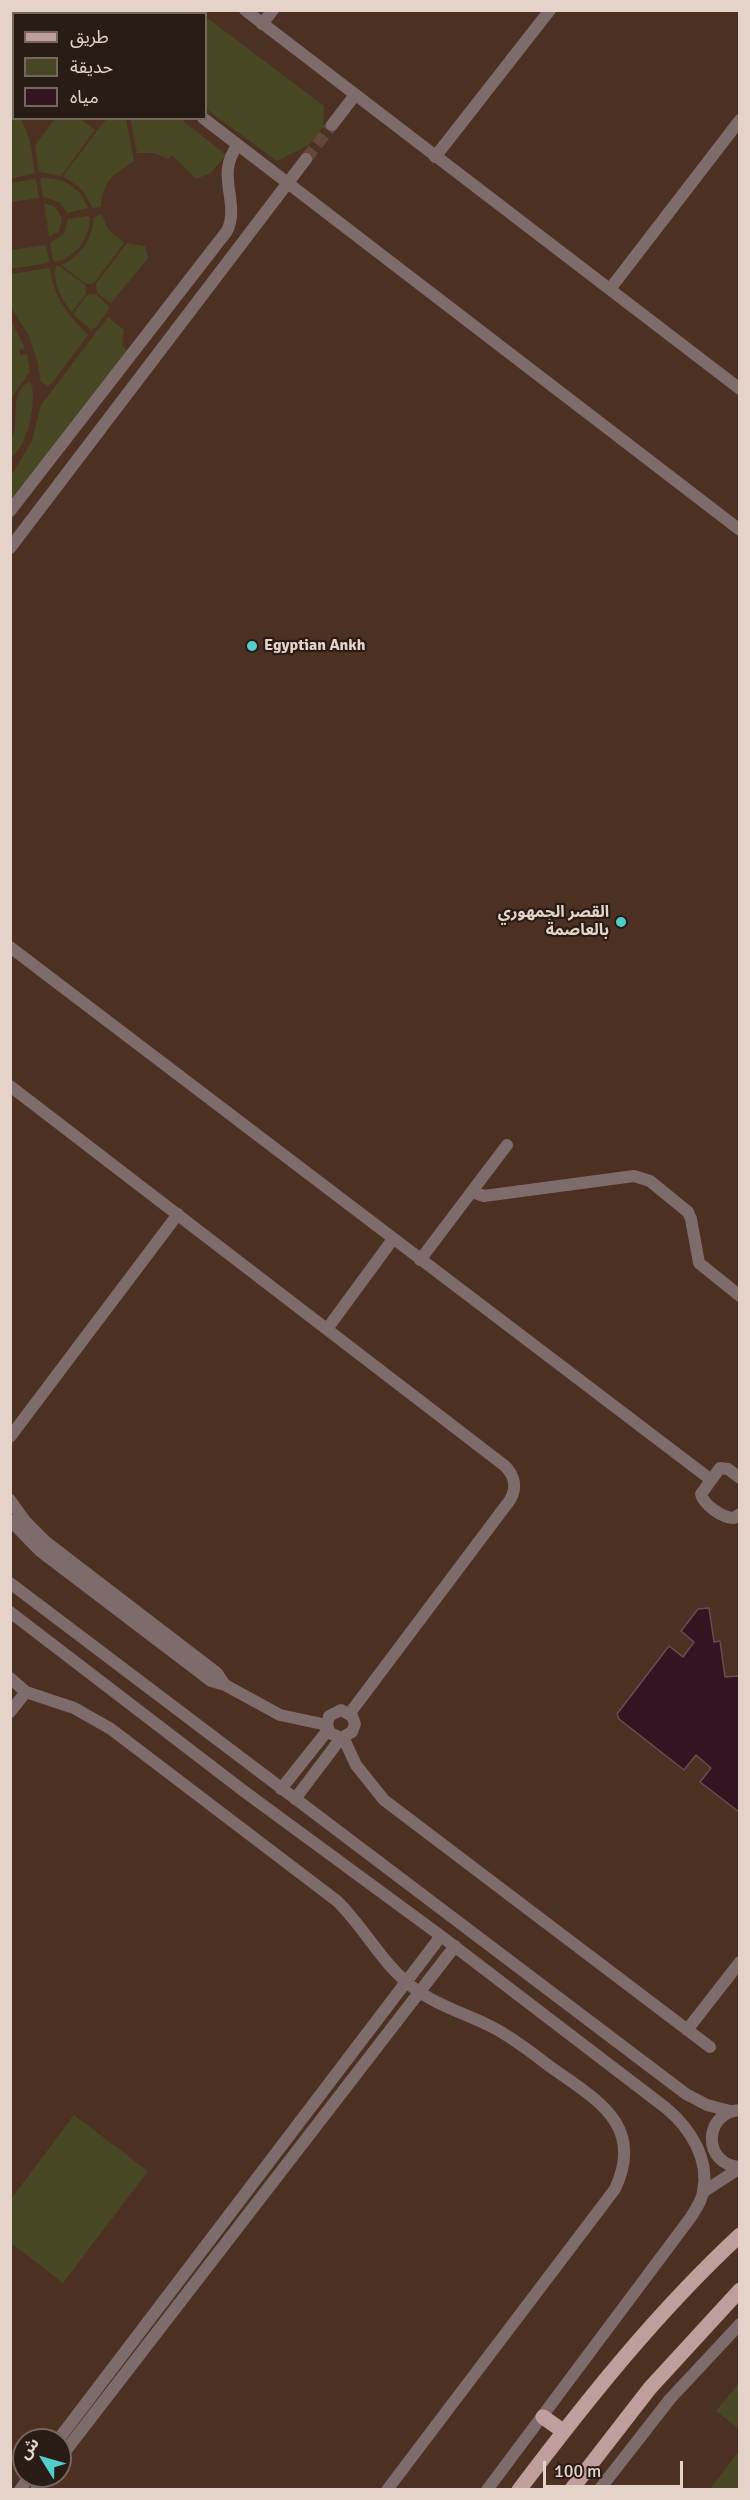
<!DOCTYPE html>
<meta charset="utf-8">
<style>
body{margin:0}
#map{position:relative;width:750px;height:2500px;overflow:hidden;background:#4c3021;font-family:Signika,"Noto Sans Arabic",sans-serif}
canvas{display:block}
.frame{position:absolute;inset:0;border:12px solid #e5d3ca;pointer-events:none}
.legend{position:absolute;left:12px;top:12px;width:195px;height:108px;box-sizing:border-box;background:#291c15;border:2px solid #74655d;margin:0;padding:8px 10px;list-style:none;font-size:18px;color:#e5d3ca}
.legend li{display:flex;align-items:center;gap:12px;height:30px}
.legend b{width:30px;border:2px solid #74655d}
.north{position:absolute;left:12px;top:2428px;width:60px;height:60px;box-sizing:border-box;background:#291c15;border:2px solid #74655d;border-radius:50%;rotate:307deg;font-size:16px;font-weight:700;line-height:24px;text-align:center;color:#e5d3ca}
.north::after{content:'';display:block;margin:auto;width:21px;height:27px;background:#53cdc9;clip-path:polygon(50% 0,100% 100%,50% 72%,0 100%)}
.scale{position:absolute;left:543px;top:2461px;width:140px;height:27px;box-sizing:border-box;border:3px solid #e5d3ca;border-top:0;padding-left:8px;font-size:18px;line-height:21px;white-space:nowrap;color:#e5d3ca;-webkit-text-stroke:4px #291c15;paint-order:stroke}
</style>
<div id="map">
<canvas width="750" height="2500"></canvas>
<div class="frame"></div>
<ul class="legend">
<li><b style="height:8px;background:#c09e9c"></b>طريق</li>
<li><b style="height:16px;background:#484724"></b>حديقة</li>
<li><b style="height:16px;background:#331421"></b>مياه</li>
</ul>
<div class="north">ش</div>
<div class="scale">100 m</div>
</div>
<script>
const ctx = document.querySelector('canvas').getContext('2d');
ctx.lineJoin = 'round';
function fill(path, color) {
  ctx.fillStyle = color;
  ctx.fill(path, 'evenodd');
}
function strokePath(path, color, width, dash) {
  ctx.strokeStyle = color;
  ctx.lineWidth = width;
  ctx.lineCap = dash ? 'butt' : 'round';
  ctx.setLineDash(dash || []);
  ctx.stroke(path);
}
function drawText(font, color, halo, rows, align = 'center') {
  ctx.font = font + ' Signika,"Noto Sans Arabic",sans-serif';
  ctx.lineWidth = 4.5;
  ctx.setLineDash([]);
  ctx.textBaseline = 'middle';
  ctx.strokeStyle = halo;
  ctx.fillStyle = color;
  for (const [text, x, y, turn = 0] of rows) {
    ctx.save();
    ctx.translate(x, y);
    ctx.rotate((+turn || 0) * Math.PI / 180);
    ctx.textAlign = isNaN(turn) ? turn : align;
    if (halo) ctx.strokeText(text, 0, 0);
    ctx.fillText(text, 0, 0);
    ctx.restore();
  }
}
const green = new Path2D(`
 M 196,10 L 200,13 L 79,14 L 75,11 Z
 M 206,17 L 324,106 L 323,127 L 309,145 L 277,161 L 206,109 Z
 M 11,102 L 13,106 L 14,118 L 21,119 L 29,138 L 35,173 L 11,179 Z
 M 107,118 L 126,119 L 134,161 C 113,176 103,179 101,207 L 92,208 L 83,190 L 63,176 Z
 M 55,119 L 80,119 L 95,130 L 61,176 L 39,172 L 35,145 Z
 M 130,119 L 181,119 L 226,155 L 211,173 L 196,179 L 172,155 L 169,159 L 154,153 L 137,153 Z
 M 42,178 C 64,177 81,188 88,208 L 67,213 L 59,202 L 43,197 L 40,181 Z
 M 34,179 L 36,181 L 39,198 L 11,202 L 11,183 Z
 M 44,203 L 55,207 L 62,218 L 59,231 L 49,237 Z
 M 102,214 L 108,229 L 124,243 L 94,283 L 86,284 L 61,265 C 82,255 92,239 94,217 Z
 M 87,216 L 90,217 C 89,239 77,257 55,262 L 53,260 L 50,243 L 64,234 L 68,219 Z
 M 127,243 L 145,246 L 148,258 L 111,303 L 97,293 L 96,284 Z
 M 46,245 L 49,261 L 47,263 L 11,269 L 11,250 Z
 M 56,266 L 59,266 L 85,285 L 86,294 L 72,312 C 62,302 51,278 56,266 Z
 M 48,268 L 50,269 C 54,298 68,315 88,335 L 53,382 L 48,386 L 41,382 L 37,360 L 29,336 L 11,307 L 11,274 Z
 M 96,294 L 110,308 L 96,327 L 91,330 L 73,314 L 87,295 Z
 M 108,317 L 124,330 L 122,345 L 127,351 L 11,503 L 11,476 L 32,441 L 41,405 Z
 M 11,321 L 25,348 L 19,350 L 21,356 L 27,354 L 30,371 L 12,397 L 11,428 Z
 M 29,382 L 32,385 C 35,405 29,443 13,456 L 11,454 C 10,444 14,436 15,426 C 17,410 12,391 29,382 Z
 M 74,2115 L 148,2171 L 63,2283 L 11,2243 L 11,2199 Z
 M 739,2383 L 739,2429 L 716,2411 Z
 M 739,2451 L 739,2489 L 710,2489 Z`);
const water = new Path2D(`
 M 709,1608 L 714,1642 L 720,1641 L 725,1677 L 739,1676 L 739,1812 L 700,1782 L 711,1768 L 696,1755 L 684,1770 L 619,1719 L 617,1714 L 669,1646 L 683,1657 L 694,1642 L 681,1631 L 698,1609 Z`);
const minorTunnel = new Path2D(`
 M 306,159 L 332,125`);
const minor = new Path2D(`
 M 61,10 L 65,14
 M 245,10 L 740,389
 M 262,24 L 273,10
 M 203,118 L 740,530
 M 332,125 L 355,95
 M 435,157 L 550,10
 M 610,289 L 740,120
 M 10,511 L 227,231 C 241,202 214,175 238,145
 M 10,548 L 306,159
 M 10,947 L 710,1479
 M 10,1086 L 505,1466 C 515,1476 517,1488 510,1500 L 350,1713
 M 472,1192 L 484,1196 L 634,1176 L 650,1181 L 688,1212 L 691,1219 L 699,1263 L 740,1296
 M 420,1260 L 507,1145
 M 327,1329 L 393,1239
 M 10,1437 L 178,1214
 M 740,1478 L 728,1469 L 720,1468 L 701,1494 C 704,1505 722,1518 734,1518 L 740,1514
 M 10,1500 L 25,1521 L 46,1542 L 217,1673 L 225,1685
 M 10,1520 L 40,1551 L 211,1681 L 225,1685 L 280,1715 L 327,1725
 M 10,1583 L 686,2094 L 707,2105 L 730,2111
 M 10,1612 L 245,1792 L 441,1936 L 666,2108 C 690,2128 710,2159 703,2192 C 702,2201 695,2210 691,2217 L 487,2490
 M 10,1678 L 26,1692 L 74,1708 L 111,1729 L 337,1901 C 365,1928 383,1966 415,1989 C 438,2006 467,2014 492,2027 C 514,2038 533,2054 552,2068 C 597,2100 645,2125 615,2189 L 387,2490
 M 10,1712 L 26,1692
 M 343,1737 L 356,1765 L 384,1800 L 710,2047
 M 281,1789 L 328,1730
 M 295,1799 L 341,1738 L 352,1732 L 355,1724 L 352,1716 L 341,1710 L 329,1716 L 327,1725 L 330,1733 L 341,1738
 M 687,2030 L 740,1962
 M 740,2110 C 703,2112 702,2165 740,2167
 M 703,2192 L 740,2168
 M 58,2440 L 441,1936
 M 60,2458 L 455,1946
 M 20,2490 L 30,2476
 M 36,2490 L 46,2476
 M 599,2490 L 670,2399 L 740,2324`);
const major = new Path2D(`
 M 543,2417 L 563,2431
 M 519,2490 C 587,2400 657,2312 740,2235
 M 571,2490 L 650,2388 L 740,2290`);
const markers = [
 [252,646,6,"#53cdc9"],
 [621,922,6,"#53cdc9"]
];
const poiNames = [
 ["Egyptian Ankh",264,646],
 ["القصر الجمهوري",609,913,"right"],
 ["بالعاصمة",609,931,"right"]
];
fill(green, '#484724');
fill(water, '#331421');
strokePath(water, '#684d54', 1.5);
strokePath(minorTunnel, '#63483a', 12, [12, 6]);
strokePath(minor, '#7d6c6b', 12);
strokePath(major, '#c09e9c', 15);
for (const [x, y, r, color] of markers) {
  const dot = new Path2D();
  dot.arc(x, y, r, 0, 2 * Math.PI);
  ctx.fillStyle = color;
  ctx.fill(dot);
  strokePath(dot, '#291c15', 2);
}
drawText('bold 16px', '#e5d3ca', '#291c15', poiNames, 'left');
</script>
